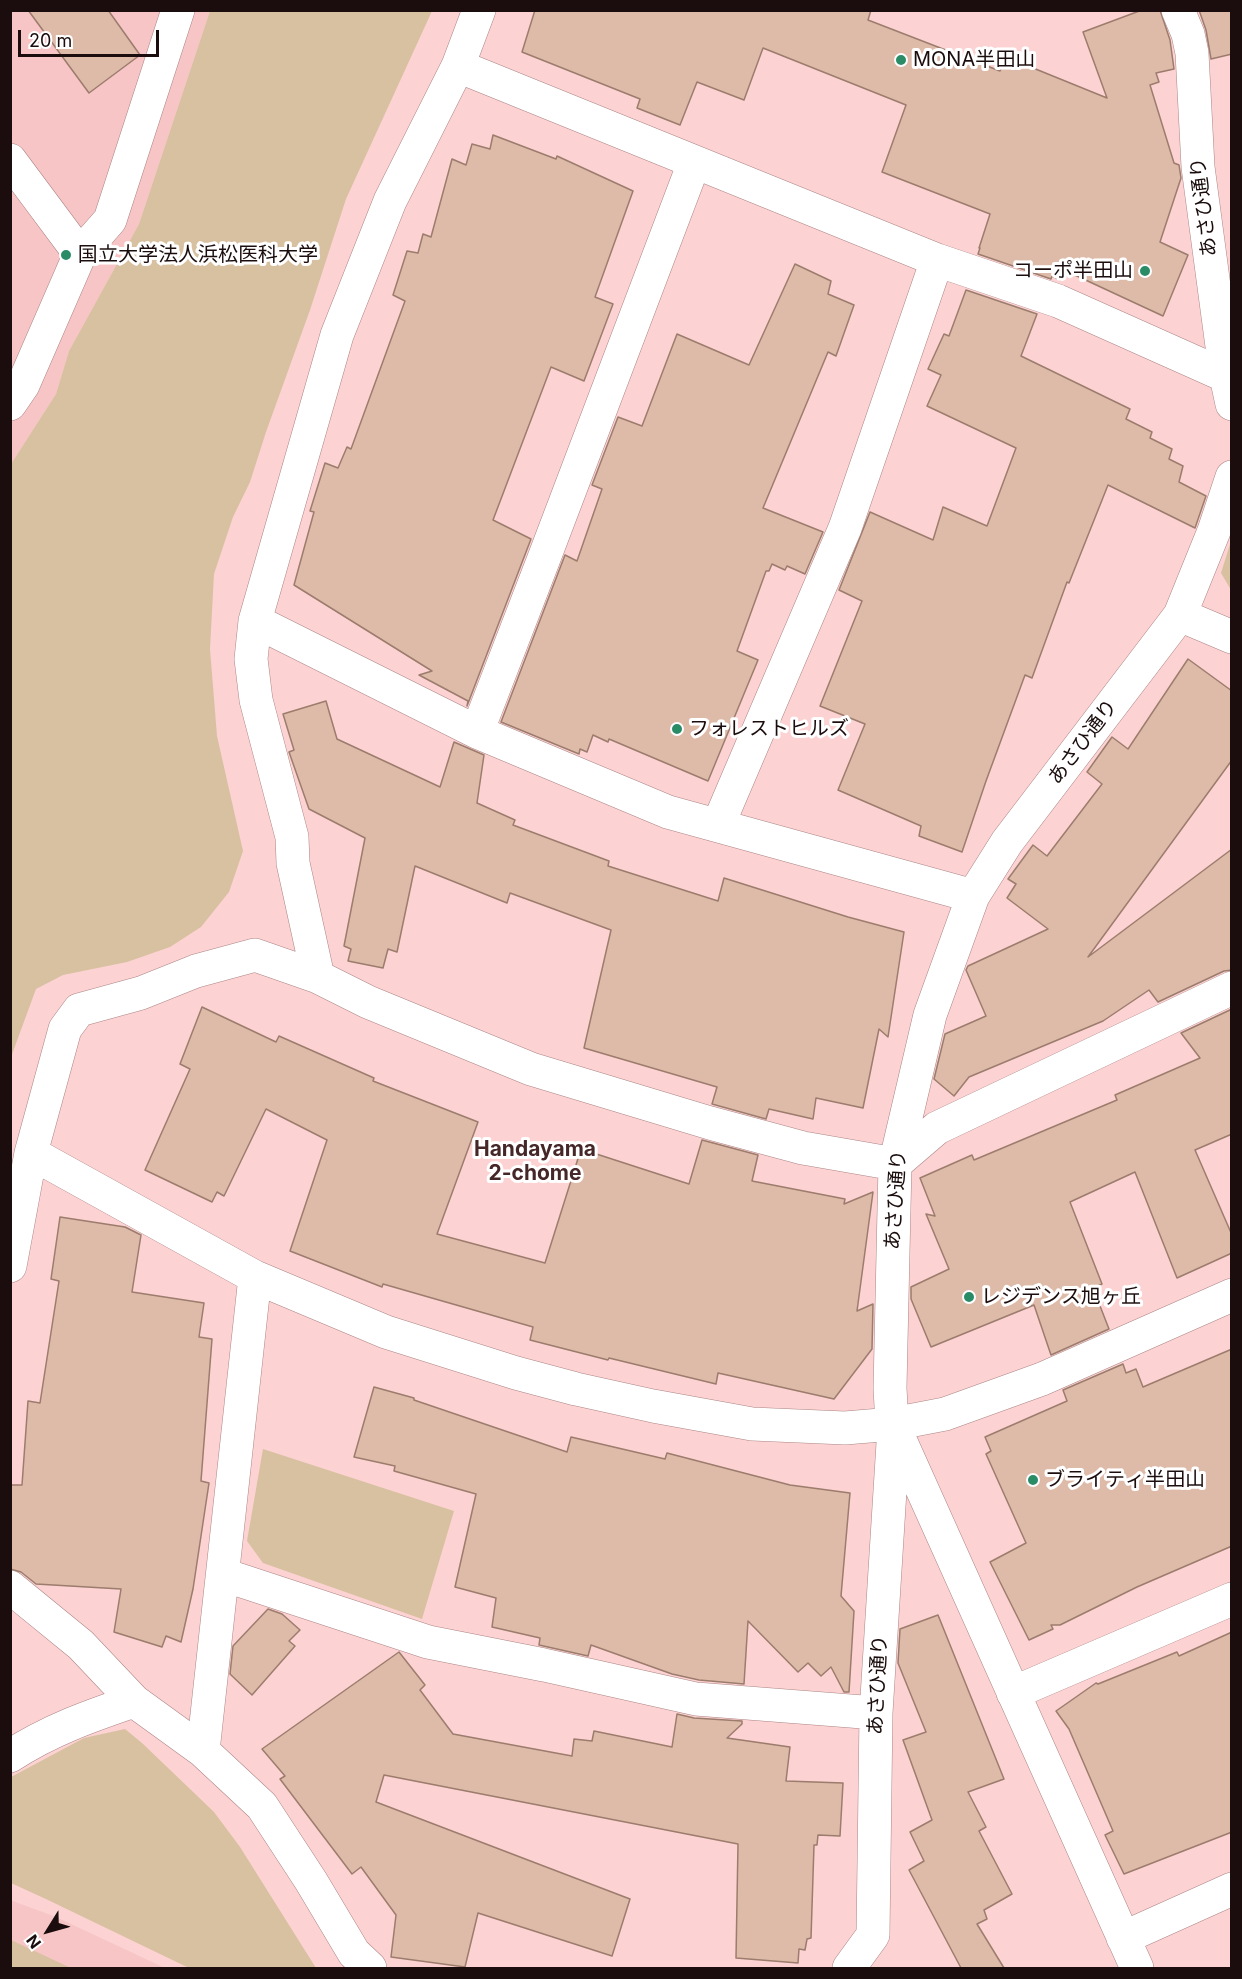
<!DOCTYPE html>
<meta charset="utf-8">
<style>
body{margin:0}
#map{position:relative;width:1242px;height:1979px;overflow:hidden;background:#fcd2d2;font-family:Inter,sans-serif}
canvas{display:block}
.frame{position:absolute;inset:0;border:12px solid #1b0d0d;pointer-events:none}
.north{position:absolute;left:18px;top:1901px;width:60px;height:60px;-webkit-text-stroke:4px #fff;paint-order:stroke;rotate:233deg;font-size:16px;font-weight:700;line-height:24px;text-align:center;color:#1b0d0d}
.north::after{content:'';display:block;margin:auto;width:21px;height:27px;background:#1b0d0d;clip-path:polygon(50% 0,100% 100%,50% 72%,0 100%)}
.scale{position:absolute;left:18px;top:30px;width:141px;height:27px;box-sizing:border-box;border:3px solid #1b0d0d;border-top:0;padding-left:8px;font-size:18px;line-height:21px;white-space:nowrap;color:#1b0d0d;-webkit-text-stroke:4px #fff;paint-order:stroke}
</style>
<div id="map">
<canvas width="1242" height="1979"></canvas>
<div class="frame"></div>
<div class="north">N</div>
<div class="scale">20 m</div>
</div>
<script>
const ctx = document.querySelector('canvas').getContext('2d');
ctx.lineJoin = 'round';
function fill(path, color) {
  ctx.fillStyle = color;
  ctx.fill(path, 'evenodd');
}
function strokePath(path, color, width, dash) {
  ctx.strokeStyle = color;
  ctx.lineWidth = width;
  ctx.lineCap = dash ? 'butt' : 'round';
  ctx.setLineDash(dash || []);
  ctx.stroke(path);
}
function drawText(font, color, halo, rows, align = 'center') {
  ctx.font = font + ' Inter,"Noto Sans JP",sans-serif';
  ctx.lineWidth = 6;
  ctx.setLineDash([]);
  ctx.textBaseline = 'middle';
  ctx.strokeStyle = halo;
  ctx.fillStyle = color;
  for (const [text, x, y, turn = 0] of rows) {
    ctx.save();
    ctx.translate(x, y);
    ctx.rotate((+turn || 0) * Math.PI / 180);
    ctx.textAlign = isNaN(turn) ? turn : align;
    if (halo) ctx.strokeText(text, 0, 0);
    ctx.fillText(text, 0, 0);
    ctx.restore();
  }
}
const built = new Path2D(`
 M 11,11 L 210,11 L 139,224 L 69,351 L 56,394 L 11,464 Z
 M 10,1900 L 56,1917 L 165,1968 L 11,1968 Z`);
const green = new Path2D(`
 M 210,11 L 432,11 L 346,199 L 310,310 L 266,432 L 250,482 L 233,517 L 214,574 L 210,649 L 217,736 L 243,851 L 229,892 L 201,927 L 170,947 L 127,962 L 63,975 L 36,989 L 11,1057 L 11,464 L 56,394 L 69,351 L 139,224 Z
 M 1231,541 L 1232,590 L 1231,590 L 1221,573 Z
 M 263,1449 L 454,1511 L 422,1619 L 263,1563 L 247,1541 Z
 M 125,1729 L 142,1743 L 214,1812 L 240,1847 L 316,1968 L 189,1968 L 48,1900 L 11,1883 L 11,1777 L 84,1738 Z
 M 11,1940 L 71,1968 L 11,1968 Z`);
const building = new Path2D(`
 M 28,10 L 108,10 L 140,55 L 89,93 Z
 M 535,10 L 871,10 L 868,20 L 1000,71 L 1006,57 L 1107,98 L 1083,32 L 1142,10 L 1160,10 L 1170,40 L 1174,69 L 1156,73 L 1159,82 L 1150,85 L 1174,163 L 1179,165 L 1181,178 L 1160,242 L 1188,255 L 1163,316 L 1064,270 L 1060,280 L 1052,276 L 1051,279 L 978,254 L 980,248 L 979,248 L 990,214 L 882,172 L 906,105 L 763,48 L 744,100 L 697,82 L 680,125 L 637,108 L 640,99 L 522,52 Z
 M 1199,10 L 1232,10 L 1232,54 L 1211,59 L 1206,30 Z
 M 493,135 L 556,159 L 557,156 L 633,191 L 595,297 L 613,304 L 584,381 L 551,367 L 493,520 L 531,539 L 467,706 L 468,701 L 419,675 L 432,671 L 294,585 L 314,512 L 310,511 L 325,463 L 338,468 L 347,447 L 351,449 L 405,301 L 393,295 L 407,251 L 418,253 L 423,234 L 431,237 L 452,159 L 466,165 L 472,144 L 490,149 Z
 M 795,264 L 831,281 L 828,294 L 854,305 L 836,356 L 828,352 L 763,508 L 823,532 L 805,574 L 787,566 L 785,570 L 772,564 L 769,571 L 766,571 L 737,651 L 758,660 L 708,781 L 609,739 L 608,742 L 593,735 L 587,752 L 580,749 L 579,754 L 501,722 L 565,555 L 577,561 L 602,489 L 592,485 L 618,417 L 642,426 L 677,334 L 749,365 Z
 M 966,290 L 1037,314 L 1021,356 L 1130,409 L 1126,419 L 1152,432 L 1150,438 L 1172,449 L 1169,459 L 1183,466 L 1179,482 L 1206,496 L 1195,528 L 1108,485 L 1069,583 L 1067,582 L 1032,678 L 1025,675 L 986,781 L 962,852 L 919,836 L 921,826 L 838,790 L 865,724 L 820,706 L 862,601 L 839,590 L 870,512 L 933,540 L 943,507 L 987,526 L 1016,448 L 927,406 L 941,375 L 928,369 L 944,334 L 949,336 Z
 M 1188,659 L 1232,691 L 1232,760 L 1088,957 L 1232,849 L 1232,970 L 1224,971 L 1158,1002 L 1149,990 L 1103,1021 L 969,1077 L 954,1096 L 934,1079 L 945,1034 L 986,1016 L 966,970 L 968,966 L 1048,929 L 1007,898 L 1016,884 L 1008,879 L 1033,845 L 1047,856 L 1102,784 L 1087,772 L 1112,737 L 1128,749 Z
 M 326,701 L 337,739 L 440,787 L 454,742 L 484,755 L 477,803 L 515,820 L 513,825 L 609,861 L 608,866 L 718,901 L 724,878 L 848,917 L 904,932 L 888,1037 L 879,1029 L 863,1108 L 816,1098 L 813,1119 L 769,1109 L 766,1119 L 712,1104 L 717,1087 L 584,1048 L 611,930 L 510,893 L 507,903 L 415,866 L 397,952 L 388,949 L 383,968 L 348,961 L 351,949 L 344,946 L 365,838 L 309,809 L 289,752 L 294,750 L 283,714 Z
 M 202,1007 L 276,1042 L 279,1036 L 374,1078 L 373,1081 L 478,1122 L 437,1234 L 545,1263 L 581,1149 L 689,1184 L 702,1140 L 758,1155 L 752,1181 L 845,1199 L 844,1204 L 873,1192 L 857,1311 L 873,1304 L 872,1349 L 834,1399 L 718,1373 L 716,1384 L 609,1358 L 608,1360 L 530,1340 L 533,1327 L 383,1284 L 382,1287 L 290,1251 L 327,1140 L 266,1109 L 224,1196 L 217,1192 L 212,1202 L 145,1170 L 190,1069 L 180,1064 Z
 M 1232,1009 L 1232,1134 L 1195,1150 L 1232,1235 L 1232,1253 L 1177,1278 L 1135,1172 L 1070,1202 L 1102,1284 L 1093,1288 L 1109,1329 L 1051,1355 L 1034,1305 L 931,1347 L 911,1299 L 911,1287 L 949,1269 L 926,1214 L 935,1216 L 920,1178 L 972,1155 L 974,1160 L 1117,1100 L 1115,1095 L 1200,1058 L 1181,1033 Z
 M 60,1217 L 125,1227 L 141,1235 L 132,1292 L 204,1303 L 199,1337 L 212,1339 L 201,1481 L 209,1483 L 193,1589 L 181,1642 L 166,1636 L 162,1647 L 114,1632 L 121,1589 L 36,1584 L 21,1572 L 10,1569 L 10,1485 L 22,1485 L 28,1401 L 40,1403 L 59,1281 L 51,1279 Z
 M 1232,1349 L 1232,1546 L 1137,1587 L 1060,1625 L 1051,1625 L 1053,1629 L 1029,1640 L 990,1562 L 1026,1543 L 986,1454 L 991,1451 L 985,1437 L 1067,1401 L 1063,1390 L 1123,1364 L 1126,1373 L 1136,1369 L 1143,1387 Z
 M 374,1387 L 414,1398 L 414,1400 L 567,1452 L 571,1437 L 665,1459 L 667,1453 L 790,1485 L 850,1493 L 841,1596 L 854,1611 L 849,1692 L 844,1692 L 831,1667 L 821,1676 L 808,1663 L 798,1672 L 748,1621 L 744,1684 L 699,1680 L 672,1674 L 591,1645 L 588,1656 L 539,1645 L 540,1638 L 492,1627 L 496,1598 L 455,1587 L 476,1494 L 394,1471 L 395,1466 L 354,1457 Z
 M 268,1609 L 282,1614 L 300,1630 L 289,1641 L 295,1646 L 252,1695 L 230,1674 L 233,1646 Z
 M 938,1615 L 1004,1779 L 968,1792 L 986,1827 L 979,1831 L 1012,1894 L 984,1910 L 987,1919 L 977,1924 L 1004,1968 L 961,1968 L 909,1870 L 924,1861 L 910,1832 L 932,1820 L 903,1740 L 926,1732 L 898,1663 L 900,1629 Z
 M 1232,1632 L 1232,1832 L 1124,1874 L 1105,1835 L 1113,1831 L 1069,1729 L 1056,1711 L 1096,1683 L 1098,1684 L 1177,1652 L 1179,1656 Z
 M 399,1652 L 425,1685 L 420,1690 L 453,1734 L 572,1756 L 574,1739 L 592,1741 L 594,1731 L 672,1747 L 677,1714 L 694,1718 L 742,1721 L 742,1724 L 727,1738 L 790,1747 L 786,1781 L 843,1783 L 840,1836 L 818,1835 L 817,1845 L 814,1845 L 811,1938 L 807,1939 L 805,1950 L 799,1949 L 798,1963 L 736,1958 L 738,1844 L 384,1775 L 376,1802 L 630,1899 L 612,1956 L 478,1913 L 465,1967 L 391,1957 L 396,1915 L 361,1867 L 352,1874 L 280,1779 L 285,1776 L 262,1749 Z`);
const minor = new Path2D(`
 M 1178,10 L 1188,34 L 1192,53 L 1198,167 L 1226,376 L 1232,404
 M 458,66 L 479,10
 M 10,160 L 80,254
 M 10,404 L 23,385 L 80,254 L 110,220 L 178,10
 M 1180,615 L 1232,637
 M 255,621 L 477,732 L 668,812 L 973,896
 M 477,732 C 551,543 621,353 694,163
 M 718,825 L 845,528 L 937,260
 M 318,977 L 293,863 L 292,837 L 256,700 L 251,659 L 255,621 L 337,335 L 390,201 L 458,66 L 937,260 L 1058,301 L 1226,376
 M 31,1153 L 255,1277 L 386,1332 L 516,1373 L 576,1389 L 653,1406 L 752,1424 L 845,1428 L 893,1424 L 945,1414 L 1042,1379 L 1232,1295
 M 10,1266 L 31,1153 L 65,1029 L 79,1010 L 141,993 L 196,971 L 255,955 L 318,977 L 368,1002 L 531,1069 L 710,1123 L 803,1148 L 895,1164 L 937,1128 L 1232,988
 M 896,1431 L 1137,1968
 M 224,1575 L 428,1642 L 544,1665 L 696,1699 L 876,1713
 M 10,1587 L 81,1645 L 134,1701 L 203,1751 L 262,1806 L 311,1881 L 354,1953 L 370,1968
 M 1013,1693 L 1232,1599
 M 203,1751 L 255,1277
 M 10,1756 C 50,1730 90,1716 134,1701
 M 1123,1938 L 1232,1889
 M 849,1968 L 873,1935 L 876,1713 L 893,1443 L 890,1388 L 895,1164 L 930,1015 L 973,896 L 1007,842 L 1180,615 L 1214,531 L 1232,477`);
const markers = [
 [901,60,6,"#2a8c66"],
 [66,255,6,"#2a8c66"],
 [1145,271,6,"#2a8c66"],
 [677,729,6,"#2a8c66"],
 [969,1297,6,"#2a8c66"],
 [1033,1480,6,"#2a8c66"]
];
const poiNames = [
 ["MONA半田山",913,60],
 ["国立大学法人浜松医科大学",78,255],
 ["コーポ半田山",1133,271,"right"],
 ["フォレストヒルズ",689,729],
 ["レジデンス旭ヶ丘",981,1297],
 ["ブライティ半田山",1045,1480]
];
const streetNames = [
 ["あさひ通り",1204,207,-97],
 ["あさひ通り",1083,742,-53],
 ["あさひ通り",896,1200,-86],
 ["あさひ通り",878,1685,-87]
];
const neighbourhoodNames = [
 ["Handayama",535,1150],
 ["2-chome",535,1174]
];
fill(built, '#f7c5c5');
fill(green, '#d8c1a0');
fill(building, '#debaa9');
strokePath(building, '#9c7c6c', 1.5);
strokePath(minor, '#ac8585', 34);
strokePath(minor, '#fff', 33);
for (const [x, y, r, color] of markers) {
  const dot = new Path2D();
  dot.arc(x, y, r, 0, 2 * Math.PI);
  ctx.fillStyle = color;
  ctx.fill(dot);
  strokePath(dot, '#fff', 2);
}
drawText('20px', '#1b0d0d', '#fff', poiNames, 'left');
drawText('20px', '#1b0d0d', '#fff', streetNames);
drawText('bold 21px', '#462728', '#fff', neighbourhoodNames);
</script>
